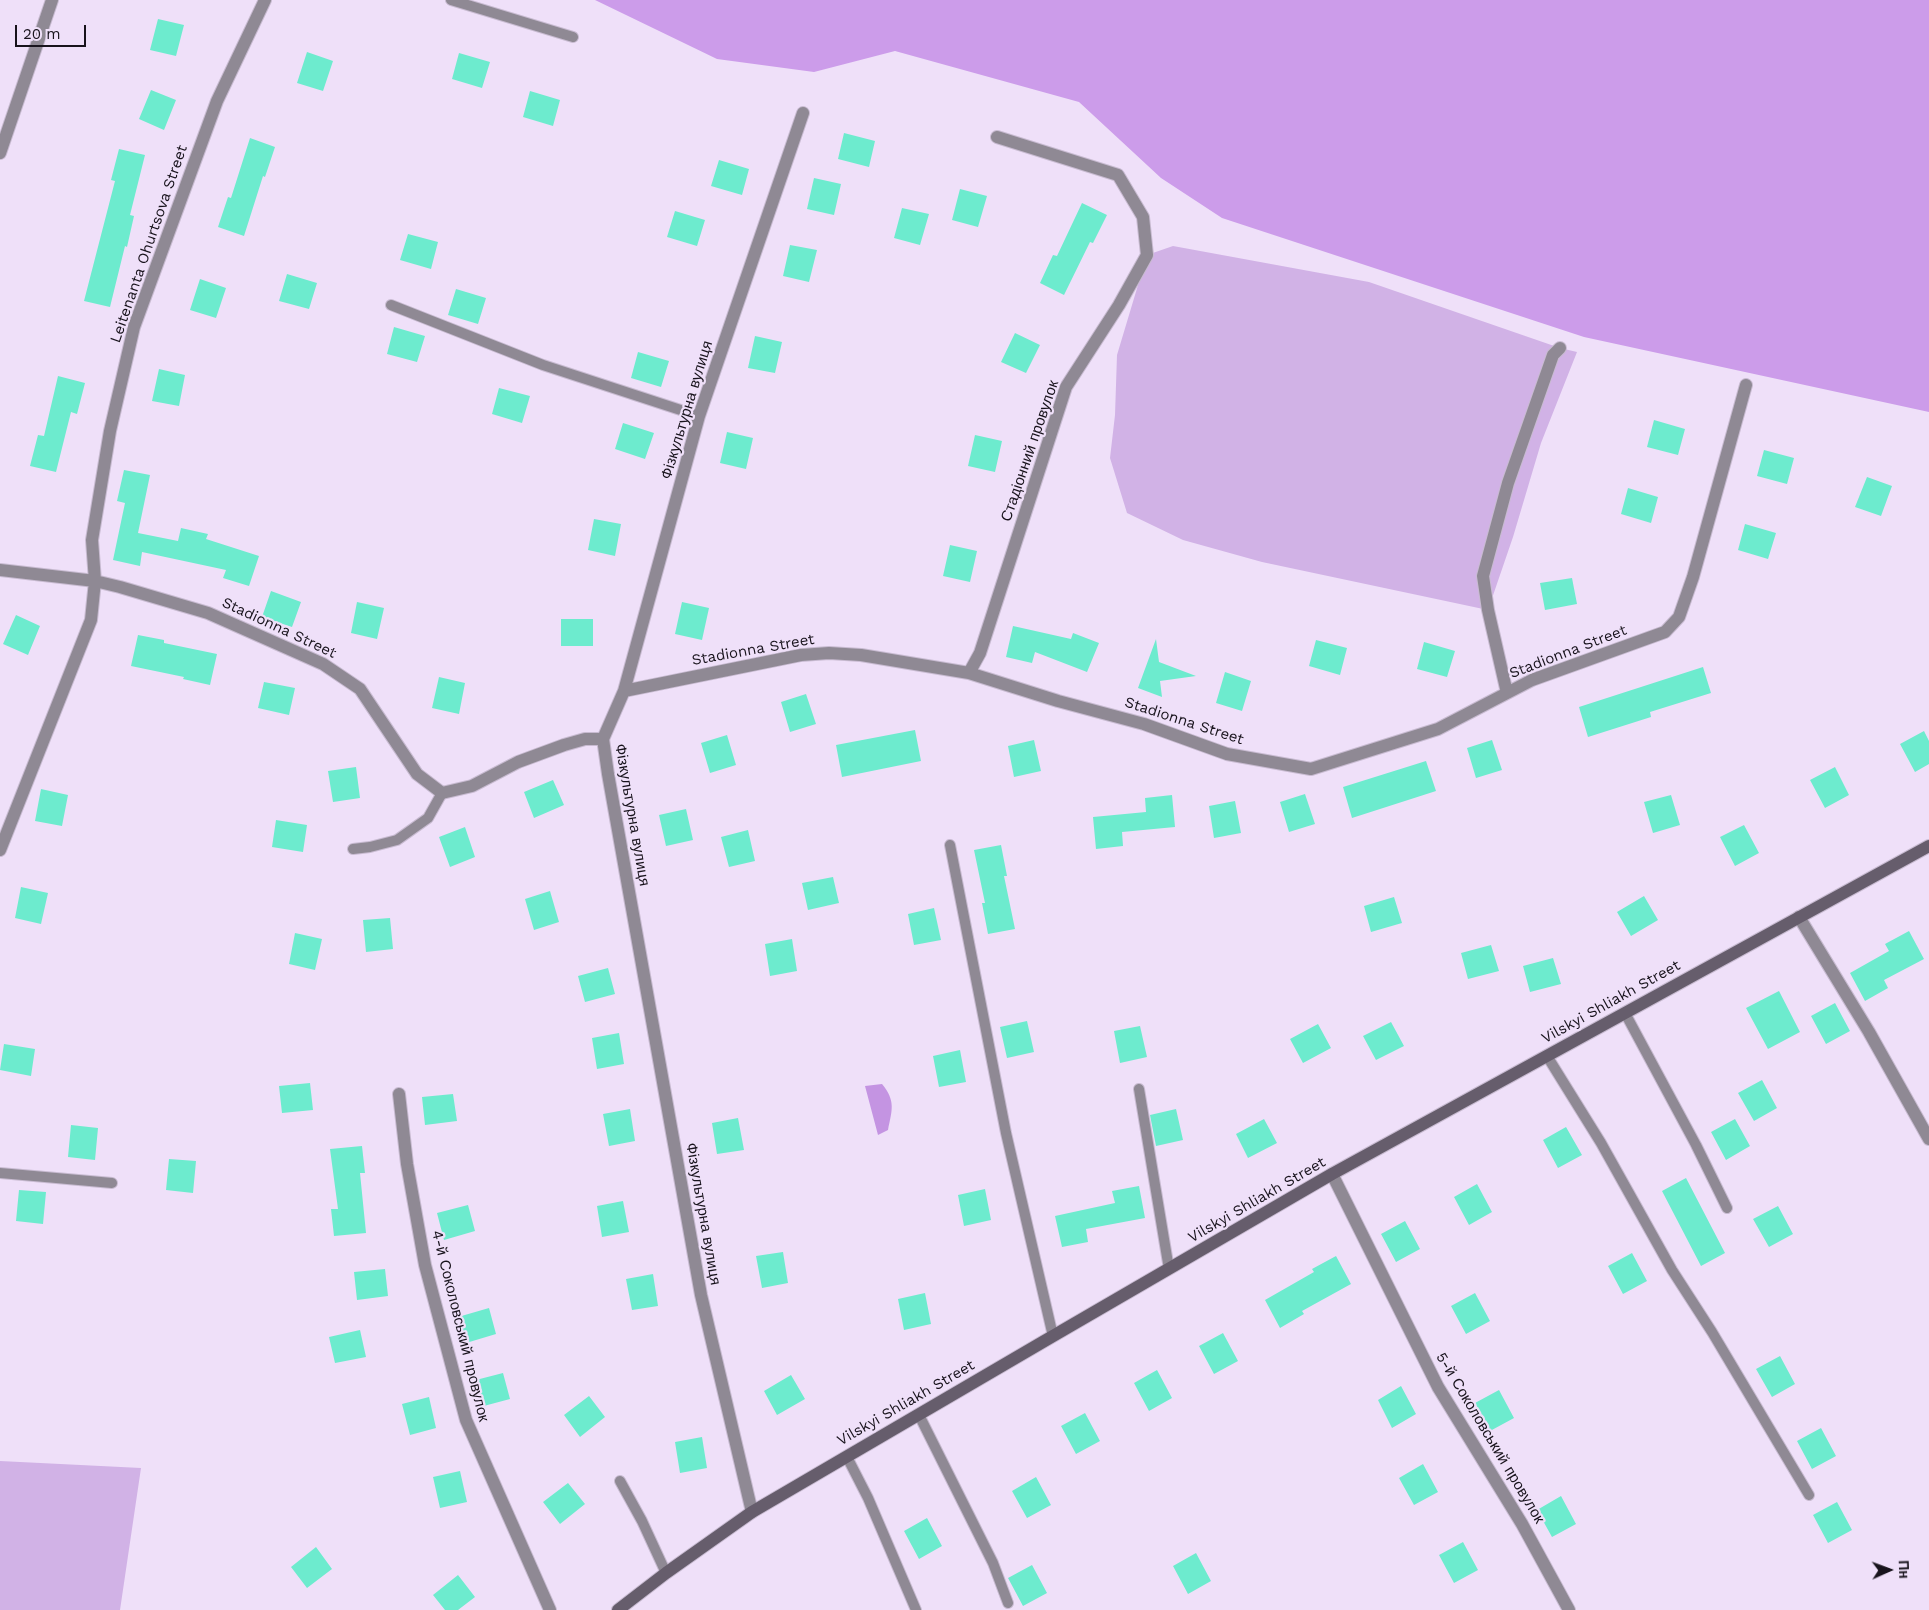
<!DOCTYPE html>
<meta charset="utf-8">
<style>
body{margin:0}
#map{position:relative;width:1929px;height:1610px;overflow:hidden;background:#efe0f9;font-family:"Work Sans",sans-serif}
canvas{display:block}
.north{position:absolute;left:1864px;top:1545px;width:50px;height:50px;-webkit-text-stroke:4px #efe0f9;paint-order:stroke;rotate:88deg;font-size:14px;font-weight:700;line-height:20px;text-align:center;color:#18131c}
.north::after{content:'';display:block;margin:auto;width:18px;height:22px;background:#18131c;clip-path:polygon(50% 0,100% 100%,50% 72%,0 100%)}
.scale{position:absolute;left:15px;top:25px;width:71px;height:22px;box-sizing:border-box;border:2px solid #18131c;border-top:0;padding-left:6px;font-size:15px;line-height:18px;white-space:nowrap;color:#18131c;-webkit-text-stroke:4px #efe0f9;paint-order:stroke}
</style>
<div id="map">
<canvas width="1929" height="1610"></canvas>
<div class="north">Пн</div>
<div class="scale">20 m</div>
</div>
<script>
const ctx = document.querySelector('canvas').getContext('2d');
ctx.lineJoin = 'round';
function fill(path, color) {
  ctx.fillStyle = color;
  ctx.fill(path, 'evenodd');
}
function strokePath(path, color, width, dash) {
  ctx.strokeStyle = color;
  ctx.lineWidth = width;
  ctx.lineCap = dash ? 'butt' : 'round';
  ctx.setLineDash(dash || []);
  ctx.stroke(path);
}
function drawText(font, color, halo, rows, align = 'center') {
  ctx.font = font + ' "Work Sans",sans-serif';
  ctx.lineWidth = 4.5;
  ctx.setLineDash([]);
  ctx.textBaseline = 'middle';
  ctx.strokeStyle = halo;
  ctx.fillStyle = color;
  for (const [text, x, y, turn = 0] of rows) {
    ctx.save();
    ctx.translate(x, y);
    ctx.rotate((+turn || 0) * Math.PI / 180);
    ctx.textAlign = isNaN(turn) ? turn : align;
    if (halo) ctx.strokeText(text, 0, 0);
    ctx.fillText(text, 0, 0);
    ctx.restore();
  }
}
const green = new Path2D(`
 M 1173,246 L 1369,282 L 1560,348 L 1577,352 L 1541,443 L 1513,537 L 1488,610 L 1262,562 L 1183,540 L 1127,513 L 1110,458 L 1115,415 L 1117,355 L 1147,255 Z
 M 0,1461 L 141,1468 L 120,1610 L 0,1610 Z`);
const forest = new Path2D(`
 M 595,0 L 1929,0 L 1929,412 L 1584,337 L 1222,218 L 1161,178 L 1079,102 L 895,51 L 814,72 L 717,59 Z`);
const water = new Path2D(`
 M 882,1084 C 896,1101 892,1110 888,1130 L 878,1135 L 865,1086 Z`);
const building = new Path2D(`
 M 158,19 L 184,25 L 176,56 L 150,50 Z
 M 307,52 L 333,61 L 323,91 L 297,83 Z
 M 459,53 L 490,62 L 482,88 L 452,79 Z
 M 151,90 L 176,100 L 164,130 L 139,119 Z
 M 530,91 L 560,100 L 553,126 L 523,117 Z
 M 844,133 L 875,141 L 869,167 L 838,159 Z
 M 250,138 L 275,147 L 265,177 L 263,176 L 244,236 L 218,227 L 228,197 L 231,198 Z
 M 119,149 L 145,155 L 130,215 L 134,216 L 127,247 L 125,246 L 110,307 L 84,301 L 115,181 L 111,180 Z
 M 719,160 L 749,169 L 742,195 L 711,186 Z
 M 814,178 L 841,184 L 834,215 L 807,209 Z
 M 960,189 L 987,196 L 978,227 L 952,220 Z
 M 1082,203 L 1107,215 L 1093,243 L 1090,242 L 1064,295 L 1040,283 L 1053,255 L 1057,256 Z
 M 902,208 L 929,214 L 920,245 L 894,238 Z
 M 675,211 L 705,220 L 697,246 L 667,237 Z
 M 408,234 L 438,242 L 431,269 L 400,260 Z
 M 790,245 L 817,250 L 809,282 L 783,276 Z
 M 287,274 L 317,283 L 309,309 L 279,301 Z
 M 200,279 L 226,288 L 216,318 L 190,310 Z
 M 456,289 L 486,298 L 478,324 L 448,315 Z
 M 394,327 L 425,336 L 417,362 L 387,354 Z
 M 1015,333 L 1040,345 L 1026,373 L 1001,362 Z
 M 755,336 L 782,342 L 775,373 L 748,368 Z
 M 638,352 L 669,361 L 661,387 L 631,378 Z
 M 159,369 L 185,375 L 179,406 L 152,401 Z
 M 58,376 L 85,383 L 77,414 L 71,412 L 56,472 L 30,466 L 38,435 L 44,436 Z
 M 499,388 L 530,396 L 522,423 L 492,414 Z
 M 1654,420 L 1685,429 L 1678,455 L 1647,447 Z
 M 623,423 L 654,433 L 645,459 L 615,449 Z
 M 727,432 L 753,438 L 746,469 L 720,463 Z
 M 975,435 L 1002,441 L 995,472 L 968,466 Z
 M 1764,450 L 1794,458 L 1787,484 L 1757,476 Z
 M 124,470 L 150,475 L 138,533 L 178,541 L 181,528 L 208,534 L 206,539 L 259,556 L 249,586 L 223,578 L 226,570 L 142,552 L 140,566 L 113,560 L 125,503 L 117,501 Z
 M 1867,477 L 1892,486 L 1881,516 L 1855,507 Z
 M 1628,488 L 1658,497 L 1651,523 L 1621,514 Z
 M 594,519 L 621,524 L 615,556 L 588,550 Z
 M 1745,524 L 1776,533 L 1768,559 L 1738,550 Z
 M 950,545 L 977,551 L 970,582 L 943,576 Z
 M 1572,578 L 1577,604 L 1545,610 L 1540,583 Z
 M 271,591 L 301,602 L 292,627 L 262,617 Z
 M 357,602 L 384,608 L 377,639 L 351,633 Z
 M 682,602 L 709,608 L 702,640 L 675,634 Z
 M 16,615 L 40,626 L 28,655 L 3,644 Z
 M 561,619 L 593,619 L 593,646 L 561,646 Z
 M 1013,626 L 1071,639 L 1073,633 L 1099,643 L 1087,672 L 1035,652 L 1032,663 L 1006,657 Z
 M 138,635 L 164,640 L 164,643 L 217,654 L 210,685 L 183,679 L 184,677 L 131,666 Z
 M 1156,639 L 1159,662 L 1196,676 L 1160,681 L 1162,697 L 1138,688 Z
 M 1316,640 L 1347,648 L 1340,675 L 1309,666 Z
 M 1424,642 L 1455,651 L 1447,677 L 1417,669 Z
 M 1703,667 L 1711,693 L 1650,712 L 1651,717 L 1588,737 L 1579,707 Z
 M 1225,672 L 1251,681 L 1242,711 L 1216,703 Z
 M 439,677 L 465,683 L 459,714 L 432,708 Z
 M 264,682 L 295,688 L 289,715 L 258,708 Z
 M 806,694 L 816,724 L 790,732 L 781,702 Z
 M 915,730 L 921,761 L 842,777 L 836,745 Z
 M 1924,731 L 1929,741 L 1929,764 L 1915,772 L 1900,744 Z
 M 727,735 L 736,765 L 710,773 L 701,743 Z
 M 1034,740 L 1041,771 L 1014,777 L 1008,746 Z
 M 1492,740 L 1502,770 L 1476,778 L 1467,748 Z
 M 1426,761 L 1436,791 L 1352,818 L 1343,787 Z
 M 356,767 L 360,798 L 333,802 L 328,771 Z
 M 1835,767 L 1849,795 L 1825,808 L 1810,780 Z
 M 553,780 L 564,805 L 534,818 L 524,792 Z
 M 41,789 L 68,795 L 62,826 L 35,821 Z
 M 1305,794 L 1315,824 L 1289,832 L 1280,802 Z
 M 1172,795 L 1175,827 L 1122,832 L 1123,846 L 1096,849 L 1093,817 L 1146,812 L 1145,798 Z
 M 1671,795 L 1680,825 L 1653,833 L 1644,802 Z
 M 1235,801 L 1241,833 L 1214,838 L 1209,806 Z
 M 686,809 L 693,840 L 666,846 L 659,815 Z
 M 276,820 L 307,825 L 303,852 L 272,847 Z
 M 1744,825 L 1759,853 L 1735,866 L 1720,837 Z
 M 465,827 L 475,857 L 450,867 L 439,837 Z
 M 748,830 L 755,861 L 729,867 L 721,837 Z
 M 1001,845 L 1007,876 L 1004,876 L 1015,929 L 988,934 L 982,903 L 985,903 L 974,850 Z
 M 833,877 L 839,903 L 808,910 L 802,883 Z
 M 21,887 L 48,893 L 41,924 L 15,918 Z
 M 550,891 L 559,922 L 534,930 L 525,899 Z
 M 1644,896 L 1658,920 L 1631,936 L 1617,912 Z
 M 1394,897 L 1402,923 L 1371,932 L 1364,906 Z
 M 934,908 L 941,940 L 914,945 L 908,914 Z
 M 390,918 L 393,949 L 366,952 L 363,920 Z
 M 1909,931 L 1924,959 L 1884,980 L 1888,988 L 1865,1001 L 1850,973 L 1889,951 L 1885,944 Z
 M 295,933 L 322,939 L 315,970 L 289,964 Z
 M 792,939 L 797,971 L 770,976 L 765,944 Z
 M 1491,945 L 1499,971 L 1468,979 L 1461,953 Z
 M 1553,958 L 1561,984 L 1530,992 L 1523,966 Z
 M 608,968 L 615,994 L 585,1002 L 578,976 Z
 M 1779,991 L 1800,1032 L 1768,1049 L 1746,1008 Z
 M 1835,1003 L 1850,1031 L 1826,1044 L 1811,1016 Z
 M 1027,1021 L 1034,1052 L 1007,1058 L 1000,1027 Z
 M 1391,1022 L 1404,1046 L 1376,1060 L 1363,1036 Z
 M 1318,1024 L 1331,1048 L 1303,1063 L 1290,1039 Z
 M 1140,1026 L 1147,1057 L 1120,1063 L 1114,1031 Z
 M 619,1033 L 624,1064 L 597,1069 L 592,1038 Z
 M 4,1044 L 35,1049 L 31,1076 L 0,1070 Z
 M 960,1050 L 966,1082 L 939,1087 L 933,1056 Z
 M 1762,1080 L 1777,1108 L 1754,1121 L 1738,1093 Z
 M 310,1083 L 313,1110 L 282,1113 L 279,1086 Z
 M 453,1094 L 457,1121 L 425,1125 L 422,1097 Z
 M 630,1109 L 635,1141 L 609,1146 L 603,1114 Z
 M 1176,1109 L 1183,1140 L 1156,1146 L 1150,1115 Z
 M 738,1118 L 744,1150 L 717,1154 L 712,1123 Z
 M 1264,1119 L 1277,1143 L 1248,1158 L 1236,1134 Z
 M 1735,1119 L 1750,1146 L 1726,1160 L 1711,1132 Z
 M 71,1125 L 98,1128 L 95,1160 L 68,1157 Z
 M 1566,1127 L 1582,1155 L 1558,1168 L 1543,1140 Z
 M 362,1146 L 365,1173 L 360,1173 L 366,1233 L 334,1236 L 331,1209 L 338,1209 L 330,1149 Z
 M 169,1159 L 196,1161 L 193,1193 L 166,1190 Z
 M 1686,1178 L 1725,1253 L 1701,1266 L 1662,1191 Z
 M 1477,1184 L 1492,1212 L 1469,1225 L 1454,1197 Z
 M 1139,1186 L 1145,1218 L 1086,1229 L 1088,1242 L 1062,1247 L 1055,1216 L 1115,1203 L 1112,1191 Z
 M 985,1189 L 991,1220 L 964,1226 L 958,1195 Z
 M 19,1190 L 46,1192 L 43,1224 L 16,1221 Z
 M 623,1201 L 629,1232 L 602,1237 L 597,1206 Z
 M 468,1205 L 475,1231 L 444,1240 L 437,1213 Z
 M 1778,1206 L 1793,1234 L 1769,1247 L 1753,1219 Z
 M 1405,1221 L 1420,1249 L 1396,1262 L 1381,1234 Z
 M 783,1252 L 788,1283 L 762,1288 L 756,1256 Z
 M 1632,1253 L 1647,1281 L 1623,1294 L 1608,1266 Z
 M 1336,1256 L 1351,1284 L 1302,1311 L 1304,1314 L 1280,1328 L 1265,1300 L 1314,1272 L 1312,1269 Z
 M 385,1269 L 388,1296 L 357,1300 L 354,1272 Z
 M 653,1274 L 658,1306 L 632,1310 L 626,1279 Z
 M 925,1293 L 931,1324 L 904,1330 L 898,1299 Z
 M 1475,1293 L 1490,1321 L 1466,1334 L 1451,1306 Z
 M 489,1308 L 496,1334 L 466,1343 L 458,1317 Z
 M 360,1330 L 366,1357 L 335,1363 L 329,1337 Z
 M 1223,1333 L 1238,1361 L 1214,1374 L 1199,1346 Z
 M 1780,1356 L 1795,1384 L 1772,1397 L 1756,1369 Z
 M 1157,1370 L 1172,1398 L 1149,1411 L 1134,1383 Z
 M 503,1373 L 510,1399 L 480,1407 L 472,1381 Z
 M 791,1375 L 805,1399 L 777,1415 L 764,1391 Z
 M 1401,1386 L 1416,1414 L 1392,1428 L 1378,1400 Z
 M 1499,1390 L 1514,1418 L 1490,1431 L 1475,1403 Z
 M 589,1396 L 605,1417 L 580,1437 L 564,1415 Z
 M 429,1397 L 436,1428 L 410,1435 L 402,1404 Z
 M 1085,1413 L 1100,1441 L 1076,1454 L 1061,1426 Z
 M 1821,1428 L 1836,1456 L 1812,1469 L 1797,1441 Z
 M 702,1437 L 707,1468 L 680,1473 L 675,1442 Z
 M 1423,1464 L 1438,1492 L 1414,1505 L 1399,1478 Z
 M 460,1471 L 467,1502 L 440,1508 L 433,1477 Z
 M 1036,1477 L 1051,1505 L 1027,1518 L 1012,1491 Z
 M 568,1483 L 585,1504 L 560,1524 L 543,1502 Z
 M 1561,1496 L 1576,1524 L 1552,1537 L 1537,1510 Z
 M 1837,1502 L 1852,1530 L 1828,1543 L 1813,1515 Z
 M 927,1518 L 942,1546 L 919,1559 L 904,1531 Z
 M 1463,1542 L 1478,1570 L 1454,1583 L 1439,1555 Z
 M 316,1547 L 332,1569 L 307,1588 L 291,1567 Z
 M 1196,1553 L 1211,1581 L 1188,1594 L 1173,1566 Z
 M 1032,1565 L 1047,1593 L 1023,1606 L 1008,1578 Z
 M 458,1575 L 475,1597 L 458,1610 L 445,1610 L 433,1595 Z`);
const lane = new Path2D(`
 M 451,0 L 573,37
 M 391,305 L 543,365 L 699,416
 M 950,845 L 1006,1133 L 1053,1336
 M 353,849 L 370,847 L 397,840 L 428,818 L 442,793
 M 1625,1013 L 1696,1145 L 1727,1208
 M 1547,1056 L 1601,1143 L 1672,1270 L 1712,1332 L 1809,1495
 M 1139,1089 L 1169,1269
 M 0,1173 L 112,1183
 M 919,1415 L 993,1563 L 1008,1603
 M 847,1457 L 868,1498 L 916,1610
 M 620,1481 L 642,1521 L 666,1573`);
const street = new Path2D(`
 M 0,153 L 52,0
 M 0,570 L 95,581 L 120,587 L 208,613 L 323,664 L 360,689 L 417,774 L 442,793 L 472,786 L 518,762 L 564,745 L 585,739 L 603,739
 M 969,673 L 980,653 L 1066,387 L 1119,305 L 1147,255 L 1143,217 L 1118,175 L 997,137
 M 624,691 L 801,655 L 829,653 L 861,655 L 969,673 L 1058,701 L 1144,724 L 1227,754 L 1311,769 L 1438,729 L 1532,680 L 1665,632 L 1679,617 L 1693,577 L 1746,385
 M 1507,693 L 1488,610 L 1483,576 L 1508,483 L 1553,355 L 1560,348
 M 0,850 L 91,620 L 95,581 L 92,540 L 110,431 L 134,327 L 217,101 L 265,0
 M 1799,917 L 1869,1032 L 1929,1139
 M 399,1094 L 407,1164 L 425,1265 L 466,1420 L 550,1610
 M 1332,1174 L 1438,1387 L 1522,1524 L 1569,1610
 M 752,1512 L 701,1295 L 608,774 L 603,739 L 624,691 L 699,416 L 803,113`);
const secondary = new Path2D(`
 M 618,1610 L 666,1573 L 752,1512 L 1053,1336 L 1332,1174 L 1929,846`);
const streetNames = [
 ["Leitenanta Ohurtsova Street",149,244,-71],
 ["Фізкультурна вулиця",687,410,-73],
 ["Стадіонний провулок",1030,451,-71],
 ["Stadionna Street",279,628,25],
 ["Stadionna Street",753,650,-10],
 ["Stadionna Street",1568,652,-21],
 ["Stadionna Street",1184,721,18],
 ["Фізкультурна вулиця",632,815,80],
 ["Vilskyi Shliakh Street",1611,1002,-29],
 ["Vilskyi Shliakh Street",1257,1200,-30],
 ["Фізкультурна вулиця",703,1214,80],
 ["4-й Соколовський провулок",460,1326,76],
 ["Vilskyi Shliakh Street",906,1403,-30],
 ["5-й Соколовський провулок",1490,1438,59]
];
fill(green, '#d1b2e6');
fill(forest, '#cc9cea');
fill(water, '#c494e2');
fill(building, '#6debce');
strokePath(lane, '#c8bbd1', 12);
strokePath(street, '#c8bbd1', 14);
strokePath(secondary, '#c8bbd1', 14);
strokePath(lane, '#8f8994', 10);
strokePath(street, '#8f8994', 12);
strokePath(secondary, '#665d6c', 12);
drawText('15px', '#18131c', '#efe0f9', streetNames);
</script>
